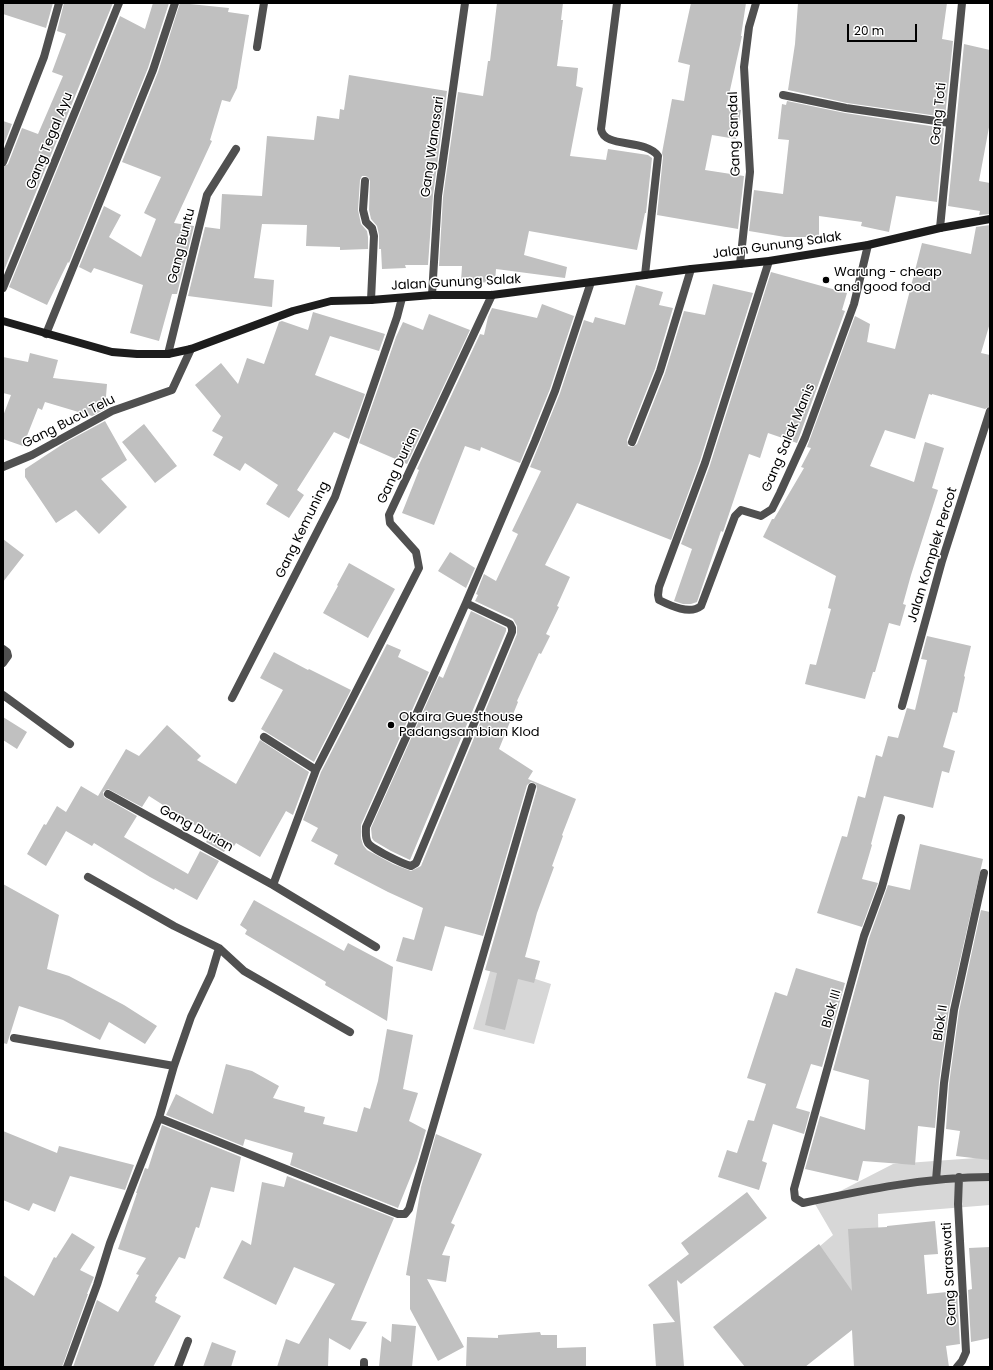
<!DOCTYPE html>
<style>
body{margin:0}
#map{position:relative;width:993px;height:1370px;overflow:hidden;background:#fff;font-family:Poppins,sans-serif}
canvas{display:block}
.frame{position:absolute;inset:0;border:4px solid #000;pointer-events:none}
.scale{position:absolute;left:847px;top:24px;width:70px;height:18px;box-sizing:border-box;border:2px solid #000;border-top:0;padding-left:5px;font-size:12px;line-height:14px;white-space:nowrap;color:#000;-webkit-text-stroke:3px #fff;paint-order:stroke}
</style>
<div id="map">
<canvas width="993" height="1370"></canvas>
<div class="frame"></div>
<div class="scale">20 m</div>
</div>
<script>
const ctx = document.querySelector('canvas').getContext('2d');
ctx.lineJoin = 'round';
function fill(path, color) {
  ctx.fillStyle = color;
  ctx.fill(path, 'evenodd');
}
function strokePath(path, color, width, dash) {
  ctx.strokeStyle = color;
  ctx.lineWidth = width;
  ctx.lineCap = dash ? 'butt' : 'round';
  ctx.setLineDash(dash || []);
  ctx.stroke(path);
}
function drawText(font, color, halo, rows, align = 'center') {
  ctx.font = font + ' Poppins,sans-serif';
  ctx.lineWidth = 3;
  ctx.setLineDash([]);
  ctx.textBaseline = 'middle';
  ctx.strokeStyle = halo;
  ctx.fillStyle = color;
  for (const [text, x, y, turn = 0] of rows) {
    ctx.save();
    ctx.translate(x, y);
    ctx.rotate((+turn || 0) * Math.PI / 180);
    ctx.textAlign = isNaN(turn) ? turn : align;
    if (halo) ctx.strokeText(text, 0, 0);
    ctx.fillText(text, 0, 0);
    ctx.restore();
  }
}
const green = new Path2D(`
 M 492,965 L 551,984 L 534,1044 L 473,1029 Z
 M 990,1157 L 990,1205 L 878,1214 L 880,1333 L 865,1322 L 813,1252 L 833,1235 L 815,1204 L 893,1164 Z`);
const building = new Path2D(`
 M 3,3 L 53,3 L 46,28 L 3,14 Z
 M 64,3 L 113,3 L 3,273 L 3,167 L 8,164 L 22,128 L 38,134 L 63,76 L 52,72 L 66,34 L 57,31 Z
 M 153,3 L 169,3 L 148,68 L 69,263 L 68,262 L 47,305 L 9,287 L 120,16 L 145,29 Z
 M 180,3 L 229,8 L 228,12 L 249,15 L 237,88 L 230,102 L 222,100 L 210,140 L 212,141 L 174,223 L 194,226 L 177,294 L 172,294 L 159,341 L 130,333 L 143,285 L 94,268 L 91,273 L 79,267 L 104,206 L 121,215 L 109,237 L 141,257 L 156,219 L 144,213 L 161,177 L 122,162 L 158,72 Z
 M 497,3 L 563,3 L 561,20 L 563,20 L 557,66 L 578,68 L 576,86 L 583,88 L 570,156 L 606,160 L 608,149 L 648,155 L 652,158 L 646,213 L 645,213 L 637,250 L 529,231 L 524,255 L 567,267 L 565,278 L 496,269 L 495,283 L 461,281 L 462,266 L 439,266 L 443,197 L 458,92 L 483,96 L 488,61 L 490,61 Z
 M 691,3 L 746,3 L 741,36 L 742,36 L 726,108 L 741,110 L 736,139 L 712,135 L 705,170 L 744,176 L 738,229 L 657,215 L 663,157 L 662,153 L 672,99 L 684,101 L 690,65 L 678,62 Z
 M 798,3 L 947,3 L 942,39 L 953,41 L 945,117 L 847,103 L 788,90 L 795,44 Z
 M 964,44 L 990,50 L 990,122 L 979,181 L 990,183 L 990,214 L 979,215 L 980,211 L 948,206 Z
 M 349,75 L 447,91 L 433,195 L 428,265 L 405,265 L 406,268 L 382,269 L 381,249 L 379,249 L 379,235 L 377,226 L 371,219 L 369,210 L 370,181 L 368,177 L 365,176 L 362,176 L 360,180 L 358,210 L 361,224 L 367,231 L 368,237 L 368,249 L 340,250 L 340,247 L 306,246 L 307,225 L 262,224 L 254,278 L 274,280 L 272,307 L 188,296 L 205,227 L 220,229 L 222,194 L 262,196 L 267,136 L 314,140 L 317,116 L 339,119 L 340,109 L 344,110 Z
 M 787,101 L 845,113 L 944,128 L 937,202 L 896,196 L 889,232 L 861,226 L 862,222 L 819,216 L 819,237 L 785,237 L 749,231 L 754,190 L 783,194 L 789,140 L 778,139 L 782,104 L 786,105 Z
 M 3,121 L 12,124 L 3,147 Z
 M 990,225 L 990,323 L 981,353 L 990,355 L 990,406 L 985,409 L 932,394 L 932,395 L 929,394 L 915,439 L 885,430 L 870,466 L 914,482 L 925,442 L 944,448 L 932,488 L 938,490 L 911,575 L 903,604 L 906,605 L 900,626 L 889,623 L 875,672 L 873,672 L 865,699 L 805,684 L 810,664 L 816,665 L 831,609 L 828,608 L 836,576 L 763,537 L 772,519 L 774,519 L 804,468 L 801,467 L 811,448 L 807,447 L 855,316 L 870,324 L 867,342 L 895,349 L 922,243 L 971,254 L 976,227 Z
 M 771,272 L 847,293 L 842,310 L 845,311 L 797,443 L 768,433 L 760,458 L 749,454 L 723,532 L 721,531 L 697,602 L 691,604 L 683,604 L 674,601 L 692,549 L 681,544 L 710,465 Z
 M 713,284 L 753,293 L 700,461 L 671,540 L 577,503 L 545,565 L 570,577 L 557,606 L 559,607 L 546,634 L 550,636 L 541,654 L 539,653 L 517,701 L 518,702 L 499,749 L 533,771 L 528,779 L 576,799 L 562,835 L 563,836 L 552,866 L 554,867 L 537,913 L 525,957 L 540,961 L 534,983 L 518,979 L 505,1030 L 485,1025 L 497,973 L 485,970 L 537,789 L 536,784 L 531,782 L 527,785 L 483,936 L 445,926 L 432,971 L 396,961 L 403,937 L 414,940 L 423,908 L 388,892 L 334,864 L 338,855 L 311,841 L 318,828 L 303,820 L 321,772 L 387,644 L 401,650 L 398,657 L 429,672 L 361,825 L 361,838 L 363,845 L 367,850 L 393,864 L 411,871 L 421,866 L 517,634 L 517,626 L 513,619 L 475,601 L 478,595 L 476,594 L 484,574 L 496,581 L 518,534 L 512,531 L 541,471 L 530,467 L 560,393 L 584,320 L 593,323 L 595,317 L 625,325 L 636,285 L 663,292 L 659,305 L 673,308 L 655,369 L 627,440 L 628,446 L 633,447 L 637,444 L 665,373 L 684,311 L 705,315 Z
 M 542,304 L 574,316 L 550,389 L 520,463 L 481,447 L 480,451 L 465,446 L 434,525 L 402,513 L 419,470 L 417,469 L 480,334 L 484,335 L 488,317 L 492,308 L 537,318 Z
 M 313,312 L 385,334 L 379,351 L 330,336 L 315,375 L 365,394 L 349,439 L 334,432 L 297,490 L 304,495 L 289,518 L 266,504 L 278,485 L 245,463 L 240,471 L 213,455 L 223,437 L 212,431 L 221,416 L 195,385 L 221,363 L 238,384 L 247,358 L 264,364 L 279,322 L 282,321 L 308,330 Z
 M 429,314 L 470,330 L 407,464 L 359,443 L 396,337 L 403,322 L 423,330 Z
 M 30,353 L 58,360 L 53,378 L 107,384 L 105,409 L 92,416 L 45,402 L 42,410 L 38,408 L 23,446 L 3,439 L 3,416 L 11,395 L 3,393 L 3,357 L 28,362 Z
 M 105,421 L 127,460 L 101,479 L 127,507 L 99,534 L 76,510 L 56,523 L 25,477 L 25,469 L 66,442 Z
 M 144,424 L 177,466 L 155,483 L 122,442 Z
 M 3,539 L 24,555 L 3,582 Z
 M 450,552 L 475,568 L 466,588 L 438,571 Z
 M 349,563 L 395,589 L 368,638 L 323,613 L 338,586 L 337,585 Z
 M 471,611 L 506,628 L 506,631 L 410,860 L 391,851 L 374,841 L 372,838 L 371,828 L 439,676 L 443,678 Z
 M 927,636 L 971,646 L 964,676 L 965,677 L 957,713 L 953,712 L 943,747 L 955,751 L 949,773 L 942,771 L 933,808 L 884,796 L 871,844 L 872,845 L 862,879 L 878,883 L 862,927 L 817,913 L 842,836 L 847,837 L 858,796 L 865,798 L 876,755 L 882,757 L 888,736 L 898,738 L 907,708 L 915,710 L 927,660 L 921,659 Z
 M 274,652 L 308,670 L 309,669 L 351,690 L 314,762 L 261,729 L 283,690 L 260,678 Z
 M 3,717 L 27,732 L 17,749 L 3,740 Z
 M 167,725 L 201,756 L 197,760 L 236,784 L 260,740 L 309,772 L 293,815 L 286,811 L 260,857 L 236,843 L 234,846 L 229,844 L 224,852 L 206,842 L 210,835 L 149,796 L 142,807 L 108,789 L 103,792 L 104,797 L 137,816 L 124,837 L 188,874 L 200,851 L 219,861 L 197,900 L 175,888 L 174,890 L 150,877 L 94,843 L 92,846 L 66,831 L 46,866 L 27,854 L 44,824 L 46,825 L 57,806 L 66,812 L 81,786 L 98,796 L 126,749 L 139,756 Z
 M 920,844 L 983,859 L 949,1009 L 939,1082 L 935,1128 L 918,1126 L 915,1165 L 863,1161 L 858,1181 L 805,1169 L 820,1116 L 865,1130 L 869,1080 L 833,1070 L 869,938 L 888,885 L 910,890 Z
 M 3,884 L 59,915 L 47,969 L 69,976 L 124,1005 L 157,1026 L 145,1044 L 109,1022 L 100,1040 L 63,1020 L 19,1006 L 7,1044 L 3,1043 Z
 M 254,900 L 344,951 L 348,943 L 393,967 L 387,1021 L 325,985 L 326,982 L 245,934 L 247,930 L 240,925 Z
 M 981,910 L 990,912 L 990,1160 L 956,1156 L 960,1131 L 946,1129 L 949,1084 L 959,1011 Z
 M 796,968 L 845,983 L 822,1067 L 811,1064 L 796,1108 L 810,1112 L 804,1134 L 773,1124 L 762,1161 L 767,1163 L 759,1190 L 718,1177 L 727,1150 L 737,1153 L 748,1120 L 754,1121 L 766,1084 L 747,1078 L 775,992 L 787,996 Z
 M 387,1029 L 413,1035 L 403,1089 L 418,1093 L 409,1121 L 426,1130 L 417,1161 L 398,1208 L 290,1165 L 293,1153 L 245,1139 L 243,1146 L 166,1115 L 176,1094 L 213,1114 L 226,1064 L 252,1071 L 279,1086 L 273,1098 L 305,1107 L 304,1112 L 325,1117 L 323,1124 L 357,1132 L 364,1107 L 370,1109 L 378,1081 Z
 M 162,1125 L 241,1157 L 234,1192 L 211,1187 L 199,1228 L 196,1227 L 185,1259 L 179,1257 L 155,1296 L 157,1297 L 155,1302 L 181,1316 L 153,1367 L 73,1367 L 97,1300 L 118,1312 L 139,1275 L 136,1274 L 146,1258 L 118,1249 L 137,1193 L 136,1193 L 145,1168 L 148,1169 Z
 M 3,1131 L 57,1153 L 59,1146 L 134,1165 L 125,1190 L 70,1176 L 55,1212 L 33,1203 L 29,1211 L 3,1200 Z
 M 436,1134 L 482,1154 L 451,1223 L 455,1225 L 442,1255 L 450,1256 L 446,1282 L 427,1279 L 464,1347 L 438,1361 L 410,1309 L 410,1276 L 406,1275 L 421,1187 Z
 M 287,1176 L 394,1218 L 351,1320 L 367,1322 L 350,1350 L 329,1338 L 328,1367 L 299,1366 L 299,1367 L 277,1367 L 286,1339 L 299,1344 L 335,1284 L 294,1267 L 276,1305 L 223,1278 L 242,1240 L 251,1245 L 262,1182 L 284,1187 Z
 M 747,1192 L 767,1218 L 681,1284 L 677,1280 L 684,1366 L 656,1367 L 653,1324 L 675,1322 L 648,1285 L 689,1254 L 681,1243 Z
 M 935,1221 L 938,1254 L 924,1255 L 927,1294 L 957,1291 L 960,1344 L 946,1346 L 949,1367 L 854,1367 L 852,1330 L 805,1367 L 745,1367 L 713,1327 L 819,1244 L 852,1291 L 848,1229 L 887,1227 L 887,1226 Z
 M 72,1233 L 95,1247 L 80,1270 L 94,1277 L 87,1294 L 88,1294 L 62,1367 L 3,1367 L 3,1275 L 34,1296 L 54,1257 L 56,1258 Z
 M 990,1247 L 990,1338 L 971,1342 L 968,1290 L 972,1289 L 969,1248 Z
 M 392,1324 L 416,1326 L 412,1367 L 379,1367 L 382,1336 L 391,1342 Z
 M 540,1332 L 541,1335 L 557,1335 L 557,1348 L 586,1347 L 586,1367 L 466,1367 L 467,1337 L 498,1338 L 498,1335 Z
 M 212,1342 L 236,1351 L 231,1367 L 203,1367 Z`);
const street = new Path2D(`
 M 617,3 L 601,129 C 604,149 645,138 658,156 L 645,275
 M 257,47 L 264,3
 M 783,95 L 846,108 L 950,123
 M 3,162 L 44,57 L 59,3
 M 365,181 L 363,210 L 366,222 L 372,228 L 374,236 L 371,300
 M 940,228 L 962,3
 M 769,261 L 705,463 L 659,587 L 658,595 L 659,600 C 671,606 690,615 701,606 L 735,516 L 741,510 L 761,516 L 772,509 L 780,493 L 805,438 L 854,304 L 868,245
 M 740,264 L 750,172 L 744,67 L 749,27 L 756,3
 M 3,288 L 91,73 L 119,3
 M 432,295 L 438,196 L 465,3
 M 46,334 L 153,70 L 175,3
 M 168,354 L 207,195 L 236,149
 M 632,442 L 660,371 L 691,269
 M 3,467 L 32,455 L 112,411 L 172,390 L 191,349
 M 466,603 L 510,624 L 512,628 L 512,632 L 416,863 L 411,866 C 403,864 372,849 368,843 C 365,838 366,832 366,827 L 466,603 L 535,441 L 555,391 L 591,282
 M 3,649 L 7,652 L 8,656 L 3,663
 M 3,695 L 70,744
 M 232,698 L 335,497 L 397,317 L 402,298
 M 902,706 L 942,561 L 990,411
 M 264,737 L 316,770
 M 108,794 L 273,885 L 376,947
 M 901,818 L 882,887 L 864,936 L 794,1189 L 795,1198 L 803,1203 C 865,1190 927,1177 990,1177
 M 88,877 L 174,926 L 219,948 L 244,971 L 350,1032
 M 273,885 L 316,770 L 419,568 L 416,552 L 390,523 L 389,515 L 492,295
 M 14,1038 L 174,1066
 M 159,1118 L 398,1214 L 405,1214 L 409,1209 L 532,787
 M 936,1180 L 944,1083 L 954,1010 L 984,873
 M 67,1367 L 97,1285 L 110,1243 L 159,1118 L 174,1066 L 191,1017 L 211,975 L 219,948
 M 178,1367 L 188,1341
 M 364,1367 L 364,1362
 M 957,1367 L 962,1361 L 966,1352 L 958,1204 L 959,1177`);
const secondary = new Path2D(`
 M 3,321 L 112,352 L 137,354 L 168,354 L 191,349 L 293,311 L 331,301 L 371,300 L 432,295 L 492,295 L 691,269 L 769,261 L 868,245 L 940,228 L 990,219`);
const markers = [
 [826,280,4,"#000"],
 [391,725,4,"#000"]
];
const streetNames = [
 ["Gang Toti",939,114,-84],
 ["Gang Sandal",735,134,-92],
 ["Gang Tegal Ayu",50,141,-68],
 ["Gang Wanasari",433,147,-82],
 ["Gang Buntu",182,246,-76],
 ["Jalan Gunung Salak",777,246,-8],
 ["Jalan Gunung Salak",456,283,-3],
 ["Gang Bucu Telu",69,422,-27],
 ["Gang Salak Manis",789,438,-67],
 ["Gang Durian",399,466,-65],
 ["Gang Kemuning",303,530,-64],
 ["Jalan Komplek Percot",933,555,-73],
 ["Gang Durian",196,829,29],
 ["Blok III",832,1009,-74],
 ["Blok II",941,1023,-81],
 ["Gang Saraswati",950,1274,-93]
];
const poiNames = [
 ["Warung - cheap",834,273],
 ["and good food",834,288],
 ["Okaira Guesthouse",399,718],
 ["Padangsambian Klod",399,733]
];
fill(green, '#d7d7d7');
fill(building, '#c0c0c0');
strokePath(street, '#505050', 8);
strokePath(secondary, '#1d1d1d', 8);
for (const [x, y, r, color] of markers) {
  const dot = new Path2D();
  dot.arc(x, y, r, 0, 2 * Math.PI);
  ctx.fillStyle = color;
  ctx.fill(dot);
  strokePath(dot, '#fff', 1.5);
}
drawText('13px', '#000', '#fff', streetNames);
drawText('13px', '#000', '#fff', poiNames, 'left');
</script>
